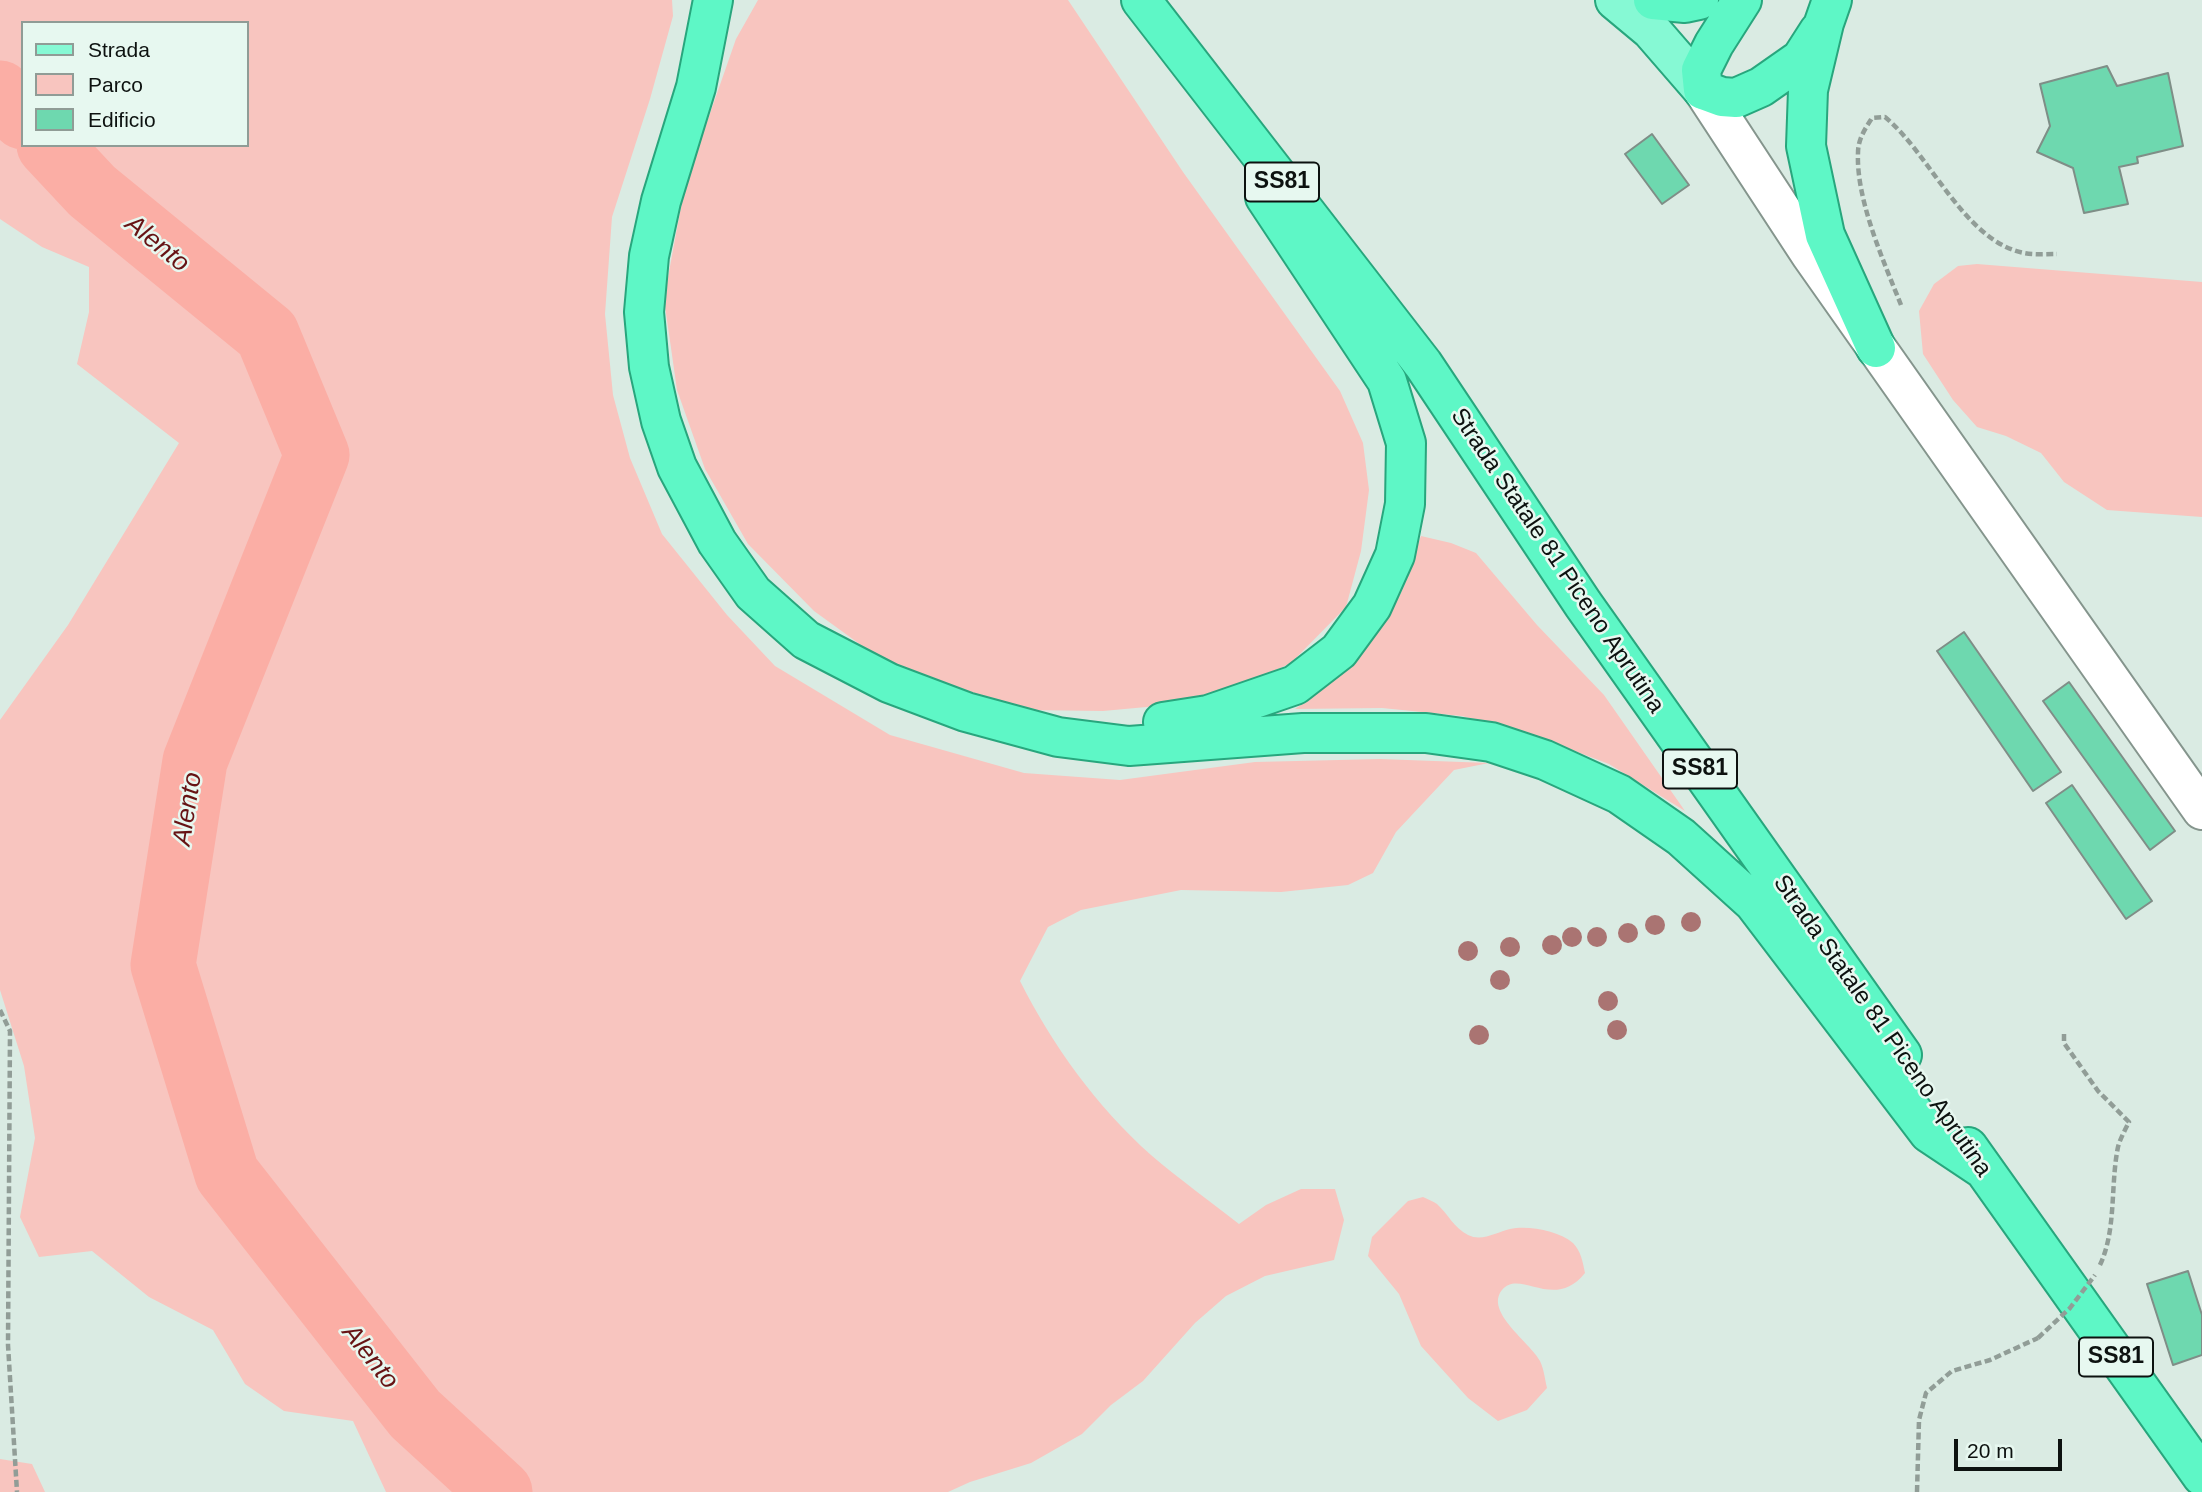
<!DOCTYPE html>
<style>
body{margin:0}
#map{position:relative;width:2202px;height:1492px;overflow:hidden;background:#daebe3;font-family:Helvetica,sans-serif}
canvas{display:block}
.legend{position:absolute;left:21px;top:21px;width:228px;height:126px;box-sizing:border-box;background:#e7f8f0;border:2px solid #909c96;margin:0;padding:9px 12px;list-style:none;font-size:21px;color:#0d1210}
.legend li{display:flex;align-items:center;gap:14px;height:35px}
.legend b{width:35px;border:2px solid #909c96}
.scale{position:absolute;left:1954px;top:1439px;width:108px;height:32px;box-sizing:border-box;border:4px solid #0d1210;border-top:0;padding-left:9px;font-size:21px;line-height:24px;white-space:nowrap;color:#0d1210;-webkit-text-stroke:5px #e7f8f0;paint-order:stroke}
</style>
<div id="map">
<canvas width="2202" height="1492"></canvas>
<ul class="legend">
<li><b style="height:9px;background:#86f9d4"></b>Strada</li>
<li><b style="height:19px;background:#f8c5bf"></b>Parco</li>
<li><b style="height:19px;background:#6ed8af"></b>Edificio</li>
</ul>
<div class="scale">20 m</div>
</div>
<script>
const ctx = document.querySelector('canvas').getContext('2d');
ctx.lineJoin = 'round';
function fill(path, color) {
  ctx.fillStyle = color;
  ctx.fill(path, 'evenodd');
}
function strokePath(path, color, width, dash) {
  ctx.strokeStyle = color;
  ctx.lineWidth = width;
  ctx.lineCap = dash ? 'butt' : 'round';
  ctx.setLineDash(dash || []);
  ctx.stroke(path);
}
function drawText(font, color, halo, rows, align = 'center') {
  ctx.font = font + ' Helvetica,sans-serif';
  ctx.lineWidth = 5;
  ctx.setLineDash([]);
  ctx.textBaseline = 'middle';
  ctx.strokeStyle = halo;
  ctx.fillStyle = color;
  for (const [text, x, y, turn = 0] of rows) {
    ctx.save();
    ctx.translate(x, y);
    ctx.rotate((+turn || 0) * Math.PI / 180);
    ctx.textAlign = isNaN(turn) ? turn : align;
    if (halo) ctx.strokeText(text, 0, 0);
    ctx.fillText(text, 0, 0);
    ctx.restore();
  }
}
const green = new Path2D(`
 M 0,0 L 672,0 L 673,16 L 650,99 L 612,217 L 605,314 L 613,395 L 630,458 L 662,534 L 727,615 L 775,666 L 890,735 L 1024,773 L 1120,780 L 1255,762 L 1380,759 L 1489,763 L 1454,770 L 1396,832 L 1373,873 L 1348,885 L 1281,892 L 1181,890 L 1081,910 L 1048,927 L 1020,981 C 1053,1046 1096,1106 1151,1155 C 1179,1179 1210,1201 1239,1224 L 1266,1205 L 1301,1189 L 1335,1189 L 1344,1220 L 1334,1260 L 1265,1276 L 1226,1296 L 1195,1323 L 1143,1381 L 1111,1405 L 1082,1434 L 1031,1463 L 970,1482 L 948,1492 L 386,1492 L 353,1421 L 284,1411 L 245,1384 L 213,1330 L 149,1297 L 92,1251 L 39,1257 L 20,1217 L 35,1138 L 24,1066 L 0,990 L 0,720 L 68,625 L 179,443 L 77,364 L 89,312 L 89,267 L 42,247 L 0,219 ZM 23,23 L 247,23 L 247,145 L 23,145 Z
 M 758,0 L 1068,0 L 1183,172 L 1340,391 L 1363,443 L 1369,490 L 1361,551 L 1346,607 L 1291,663 L 1227,693 L 1168,705 L 1103,711 L 1028,710 L 943,690 L 883,661 L 814,611 L 748,544 L 705,469 L 677,390 L 664,299 L 685,185 L 736,39 Z
 M 1977,264 L 2202,282 L 2202,517 L 2107,510 L 2064,482 L 2041,453 L 2006,436 L 1977,427 L 1953,400 L 1923,354 L 1919,311 L 1934,284 L 1958,266 Z
 M 1421,536 L 1451,543 L 1476,553 L 1537,625 L 1604,695 L 1685,811 L 1609,764 L 1538,737 L 1462,716 L 1382,708 L 1295,709 C 1340,678 1376,642 1401,593 C 1410,575 1414,554 1421,536 Z
 M 1423,1197 C 1427,1199 1433,1201 1437,1204 C 1448,1214 1454,1228 1468,1235 C 1482,1242 1497,1232 1510,1229 C 1528,1225 1559,1231 1573,1243 C 1581,1251 1583,1263 1585,1273 C 1554,1312 1520,1268 1502,1290 C 1484,1312 1531,1343 1540,1361 C 1544,1369 1545,1380 1547,1388 L 1527,1410 L 1498,1421 L 1468,1398 L 1421,1346 L 1399,1294 L 1368,1256 L 1372,1237 L 1408,1201 Z
 M 0,1459 L 32,1464 L 45,1492 L 0,1492 Z`);
const river = new Path2D(`
 M 0,93 L 23,117
 M 49,145 L 92,191 L 267,334 L 317,455 L 195,761 L 163,965 L 227,1174 L 415,1414 L 500,1492`);
const building = new Path2D(`
 M 2107,66 L 2117,86 L 2168,73 L 2183,146 L 2137,157 L 2138,163 L 2119,167 L 2128,204 L 2084,213 L 2073,168 L 2037,152 L 2050,126 L 2040,84 Z
 M 1652,134 L 1689,185 L 1662,204 L 1625,154 Z
 M 1964,632 L 2061,772 L 2033,791 L 1937,651 Z
 M 2069,682 L 2175,831 L 2150,850 L 2043,701 Z
 M 2072,785 L 2152,901 L 2126,919 L 2046,803 Z
 M 2188,1271 L 2202,1315 L 2202,1355 L 2173,1365 L 2147,1284 Z`);
const path = new Path2D(`
 M 1901,305 C 1884,262 1856,200 1858,153 C 1858,139 1865,129 1872,118 L 1885,117 C 1931,155 1964,241 2024,253 C 2034,255 2046,254 2057,254
 M 0,1010 L 10,1031 L 8,1345 L 17,1492
 M 2064,1034 L 2064,1043 L 2098,1091 L 2129,1122 C 2125,1130 2120,1139 2118,1147 C 2110,1186 2117,1231 2099,1267
 M 1917,1492 L 1919,1420 L 1926,1393 L 1952,1371 L 1990,1360 L 2038,1338`);
const secondary = new Path2D(`
 M 1703,90 L 1811,255 L 2202,810`);
const primary = new Path2D(`
 M 1615,0 L 1651,30 L 1703,90`);
const trunk = new Path2D(`
 M 713,0 L 696,87 L 661,201 L 649,256 L 644,312 L 649,367 L 661,421 L 677,467 L 717,542 L 753,593 L 806,640 L 889,683 L 966,712 L 1058,737 L 1129,746 L 1303,733 L 1426,733 L 1491,742 L 1545,760 L 1619,794 L 1681,837 L 1754,903 L 1929,1133 L 1983,1169
 M 1141,0 L 1423,364 L 1583,604 L 1902,1055
 M 1653,0 L 1685,3 L 1699,0
 M 1742,0 L 1714,44 L 1701,70 L 1703,90 L 1722,97 L 1736,98 L 1761,87 L 1801,59 L 1819,31
 M 1832,0 L 1824,23 L 1808,90 L 1806,146 L 1825,235 L 1876,348
 M 1163,722 L 1208,715 L 1295,685 L 1339,651 L 1372,606 L 1395,555 L 1405,504 L 1406,443 L 1387,381 L 1265,197
 M 1968,1147 L 2202,1476`);
const pathBridge = new Path2D(`
 M 2038,1338 L 2070,1308 L 2095,1275`);
const trees = [
 [1691,922],
 [1655,925],
 [1628,933],
 [1572,937],
 [1597,937],
 [1552,945],
 [1510,947],
 [1468,951],
 [1500,980],
 [1608,1001],
 [1617,1030],
 [1479,1035]
];
const shields = [
 [1282,182,74],
 [1700,769,74],
 [2116,1357,74]
];
const shieldNames = [
 ["SS81",1282,182],
 ["SS81",1700,769],
 ["SS81",2116,1357]
];
const streetNames = [
 ["Strada Statale 81 Piceno Aprutina",1557,561,56],
 ["Strada Statale 81 Piceno Aprutina",1882,1026,55]
];
const waterNames = [
 ["Alento",157,244,39],
 ["Alento",188,809,-81],
 ["Alento",370,1357,52]
];
fill(green, '#f8c5bf');
strokePath(river, '#fbaea5', 65);
fill(building, '#6ed8af');
strokePath(building, '#7f8e87', 2);
strokePath(secondary, '#85958d', 42);
strokePath(primary, '#28a67d', 42);
strokePath(trunk, '#28a67d', 42);
strokePath(path, '#919d97', 4.5, [7, 3.5]);
strokePath(secondary, '#fff', 38);
strokePath(primary, '#86f9d4', 38);
strokePath(trunk, '#5ef7c6', 38);
strokePath(pathBridge, '#919d97', 4.5, [7, 3.5]);
ctx.fillStyle = '#aa7472';
for (const [x, y] of trees) {
  ctx.beginPath();
  ctx.arc(x, y, 10, 0, 2 * Math.PI);
  ctx.fill();
}
for (const [x, y, w] of shields) {
  const box = new Path2D();
  box.roundRect(x - w / 2, y - 19.5, w, 39, 5);
  ctx.fillStyle = '#e7f8f0';
  ctx.fill(box);
  strokePath(box, '#0d1210', 2);
}
drawText('bold 23px', '#0d1210', null, shieldNames);
drawText('24px', '#0d1210', '#e7f8f0', streetNames);
drawText('italic 26px', '#671314', '#e7f8f0', waterNames);
</script>
